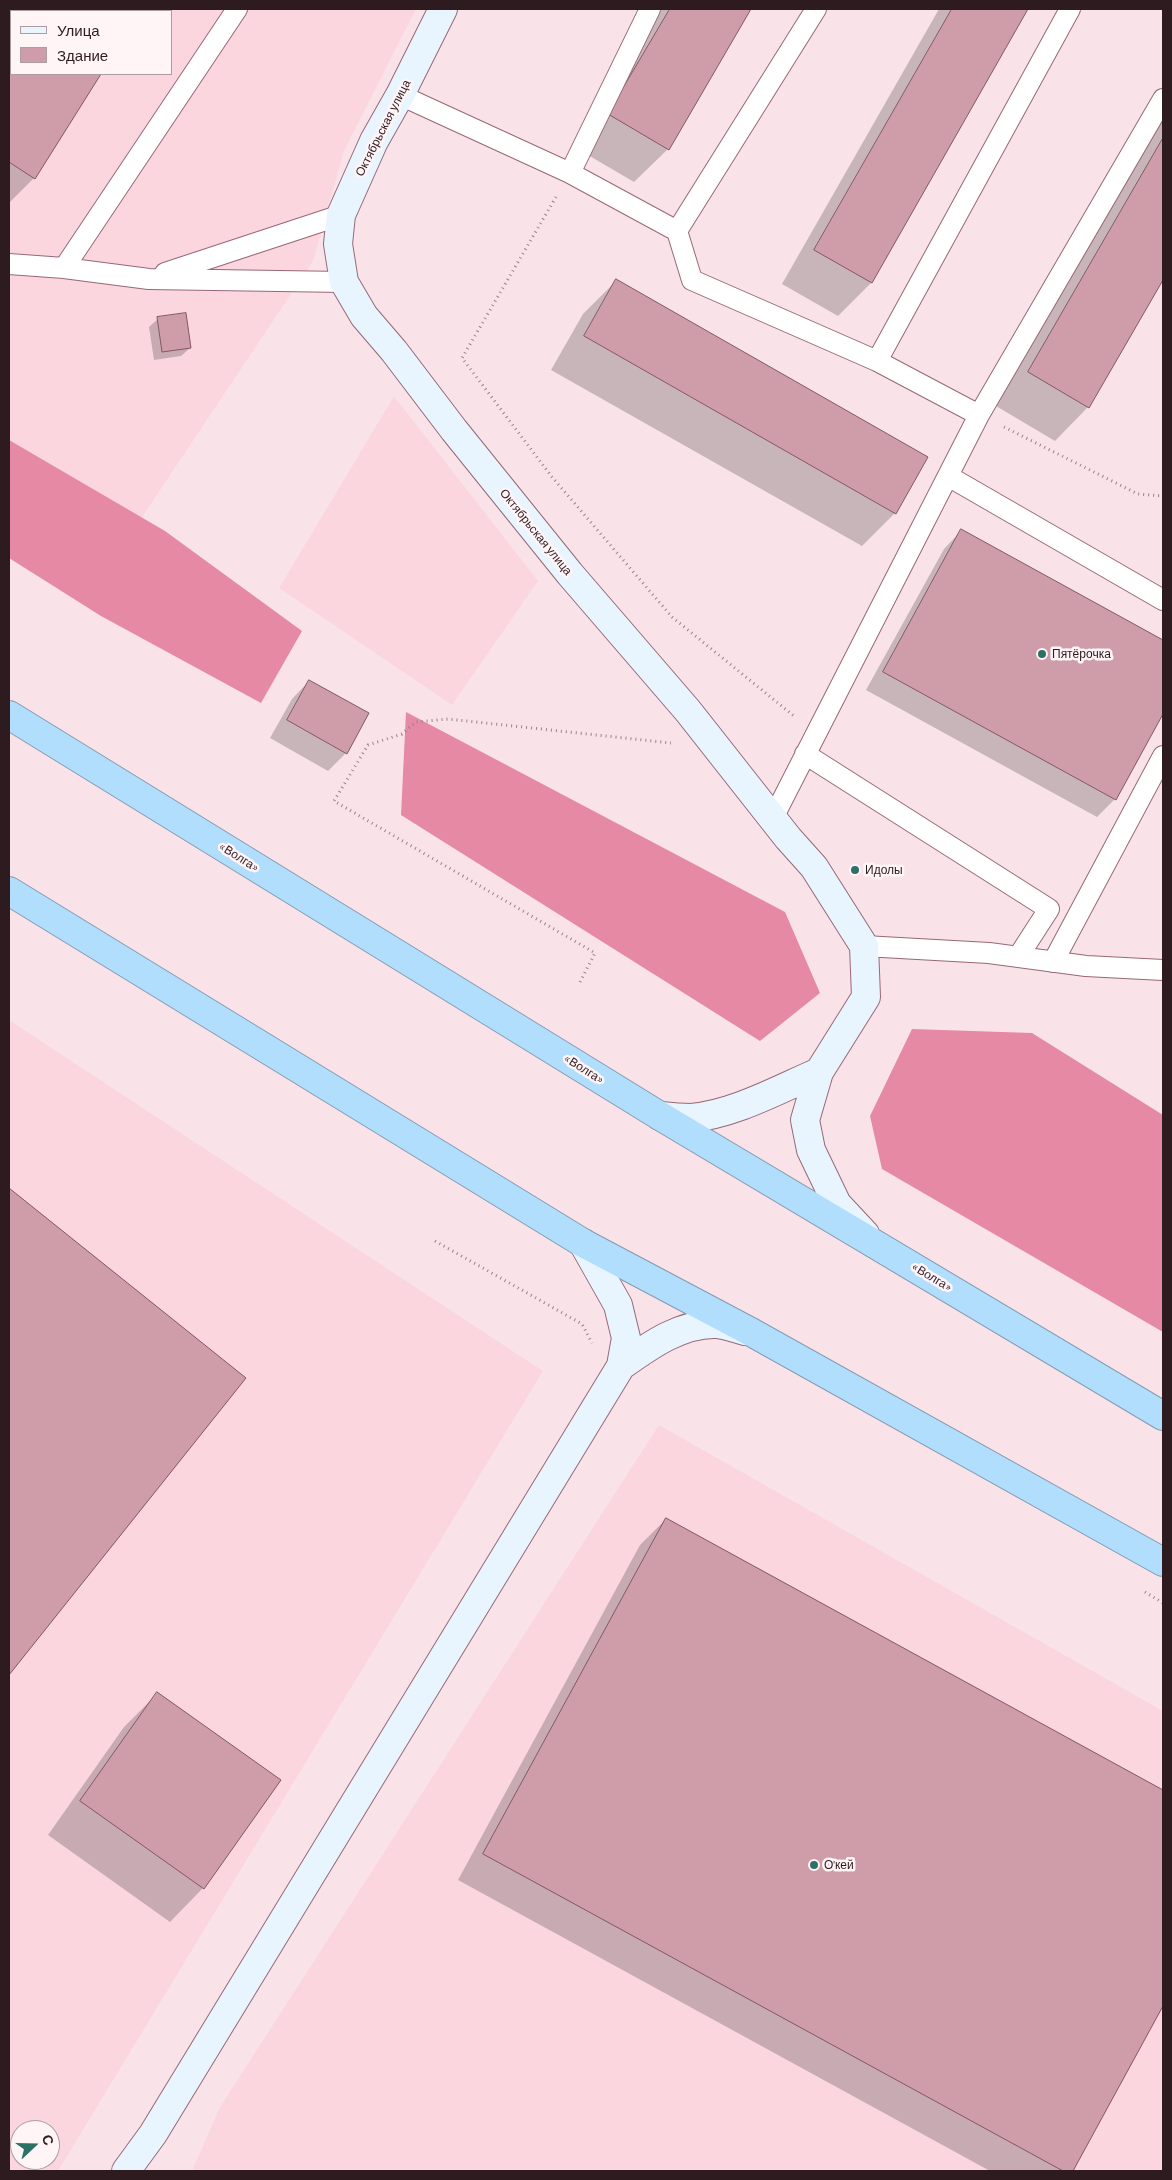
<!DOCTYPE html>
<meta charset="utf-8">
<style>
body{margin:0}
#map{position:relative;width:1172px;height:2180px;overflow:hidden;background:#f9e3e9;font-family:Barlow,sans-serif}
canvas{display:block}
.frame{position:absolute;inset:0;border:10px solid #2e1b20;pointer-events:none}
.legend{position:absolute;left:10px;top:10px;width:162px;height:65px;box-sizing:border-box;background:#fff4f6;border:1px solid #ab9da0;margin:0;padding:6px 9px;list-style:none;font-size:15px;color:#2e1b20}
.legend li{display:flex;align-items:center;gap:10px;height:25px}
.legend b{width:25px;border:1px solid #ab9da0}
.north{position:absolute;left:10px;top:2120px;width:50px;height:50px;box-sizing:border-box;background:#fff4f6;border:1px solid #ab9da0;border-radius:50%;rotate:69deg;font-size:14px;font-weight:700;line-height:20px;text-align:center;color:#2e1b20}
.north::after{content:'';display:block;margin:auto;width:18px;height:22px;background:#2b7166;clip-path:polygon(50% 0,100% 100%,50% 72%,0 100%)}
</style>
<div id="map">
<canvas width="1172" height="2180"></canvas>
<div class="frame"></div>
<ul class="legend">
<li><b style="height:6px;background:#e8f5ff"></b>Улица</li>
<li><b style="height:14px;background:#cf9daa"></b>Здание</li>
</ul>
<div class="north">С</div>
</div>
<script>
const ctx = document.querySelector('canvas').getContext('2d');
ctx.lineJoin = 'round';
function fill(path, color) {
  ctx.fillStyle = color;
  ctx.fill(path, 'evenodd');
}
function strokePath(path, color, width, dash) {
  ctx.strokeStyle = color;
  ctx.lineWidth = width;
  ctx.lineCap = dash ? 'butt' : 'round';
  ctx.setLineDash(dash || []);
  ctx.stroke(path);
}
function drawText(font, color, halo, rows, align = 'center') {
  ctx.font = font + ' Barlow,sans-serif';
  ctx.lineWidth = 5;
  ctx.setLineDash([]);
  ctx.textBaseline = 'middle';
  ctx.strokeStyle = halo;
  ctx.fillStyle = color;
  for (const [text, x, y, turn = 0] of rows) {
    ctx.save();
    ctx.translate(x, y);
    ctx.rotate((+turn || 0) * Math.PI / 180);
    ctx.textAlign = isNaN(turn) ? turn : align;
    if (halo) ctx.strokeText(text, 0, 0);
    ctx.fillText(text, 0, 0);
    ctx.restore();
  }
}
const built = new Path2D(`
 M 9,9 L 416,9 L 344,151 L 313,261 L 102,577 L 9,519 ZM 11,11 L 171,11 L 171,74 L 11,74 Z
 M 394,396 L 538,581 L 452,705 L 279,588 Z
 M 9,1020 L 543,1371 L 58,2171 L 9,2171 ZM 20,2130 L 50,2130 L 50,2160 L 20,2160 Z
 M 659,1425 L 1163,1711 L 1163,2171 L 192,2171 L 220,2107 Z`);
const forest = new Path2D(`
 M 9,440 L 165,531 L 302,631 L 261,703 L 101,616 L 9,558 Z
 M 406,712 L 785,912 L 820,993 L 760,1041 L 401,815 Z
 M 912,1029 L 1032,1033 L 1163,1115 L 1163,1332 L 882,1169 L 870,1116 Z`);
const shadow = new Path2D(`
 M 9,9 L 140,9 L 139,11 L 11,11 L 11,74 L 99,74 L 34,178 L 9,203 Z
 M 657,9 L 750,9 L 668,149 L 634,182 L 576,148 Z
 M 939,9 L 1027,9 L 871,283 L 838,316 L 782,284 Z
 M 1163,116 L 1163,277 L 1088,407 L 1055,441 L 996,406 Z
 M 616,281 L 895,513 L 862,546 L 551,370 L 583,314 Z
 M 158,319 L 190,348 L 181,356 L 154,360 L 149,327 Z
 M 961,531 L 1163,641 L 1163,712 L 1115,799 L 1097,817 L 866,690 L 944,549 Z
 M 309,681 L 346,753 L 328,771 L 270,738 L 292,699 Z
 M 9,1189 L 244,1379 L 9,1673 Z
 M 666,1519 L 1163,1792 L 1163,2003 L 1072,2171 L 990,2171 L 458,1880 L 640,1545 Z
 M 158,1693 L 203,1888 L 170,1922 L 48,1835 L 124,1727 Z`);
const building = new Path2D(`
 M 9,9 L 142,9 L 140,11 L 11,11 L 11,74 L 101,74 L 35,179 L 9,162 Z
 M 670,9 L 751,9 L 669,150 L 608,114 Z
 M 952,9 L 1028,9 L 872,283 L 814,250 Z
 M 1163,138 L 1163,280 L 1089,408 L 1028,372 Z
 M 616,279 L 928,457 L 896,514 L 584,336 Z
 M 186,313 L 191,348 L 162,352 L 157,317 Z
 M 961,529 L 1163,640 L 1163,714 L 1116,800 L 883,672 Z
 M 309,680 L 369,713 L 347,754 L 287,720 Z
 M 9,1188 L 246,1378 L 9,1675 Z
 M 666,1518 L 1163,1790 L 1163,2006 L 1073,2171 L 1063,2171 L 483,1854 Z
 M 157,1692 L 281,1780 L 204,1889 L 80,1801 Z`);
const path = new Path2D(`
 M 556,197 L 462,358 L 552,477 L 672,617 L 794,716
 M 1004,427 L 1138,494 L 1163,496
 M 580,982 L 595,953 L 334,801 L 368,745 L 402,734 L 416,722 L 448,719 L 671,743
 M 435,1241 L 582,1324 L 592,1343
 M 1145,1592 L 1163,1603`);
const lane = new Path2D(`
 M 400,95 L 570,173 L 650,9
 M 570,173 L 677,231 L 816,9
 M 677,231 L 692,280 L 877,361 L 1070,9
 M 9,264 L 64,268 L 237,9
 M 64,268 L 149,279 L 344,282
 M 165,273 L 341,215
 M 877,361 L 979,415 L 1163,99
 M 948,476 L 1163,600
 M 805,754 L 1049,909 L 1018,957
 M 773,818 L 979,415
 M 864,946 L 989,953 L 1086,966 L 1163,970
 M 1053,962 L 1163,756`);
const secondary = new Path2D(`
 M 443,9 L 400,95 L 374,141 L 341,215 L 338,244 L 344,282 L 364,316 L 394,351 L 454,430 L 570,574 L 688,711 L 788,838 L 814,867 L 864,946 L 866,997 L 819,1072 L 805,1120 L 811,1150 L 837,1204 L 865,1234
 M 660,1116 C 670,1117 681,1118 691,1118 C 735,1114 779,1089 819,1072
 M 621,1366 C 649,1346 682,1322 718,1324 C 727,1325 736,1329 745,1331
 M 126,2171 L 153,2134 L 621,1366 L 626,1338 L 618,1305 L 583,1243`);
const highway = new Path2D(`
 M 9,715 L 660,1116 L 1163,1416
 M 9,891 L 583,1243 L 751,1332 L 1163,1562`);
const markers = [
 [1042,654,5,"#2b7166"],
 [855,870,5,"#2b7166"],
 [814,1865,5,"#2b7166"]
];
const streetNames = [
 ["Октябрьская улица",383,128,-63],
 ["Октябрьская улица",536,532,51],
 ["«Волга»",239,857,32],
 ["«Волга»",584,1069,32],
 ["«Волга»",932,1277,31]
];
const poiNames = [
 ["Пятёрочка",1052,654],
 ["Идолы",865,870],
 ["О'кей",824,1865]
];
fill(built, '#fbd6df');
fill(forest, '#e689a5');
fill(shadow, '#0003');
fill(building, '#cf9daa');
strokePath(building, '#835763', 1);
strokePath(lane, '#976875', 22);
strokePath(secondary, '#976875', 30);
strokePath(highway, '#849ab0', 30);
strokePath(path, '#988489', 3, [1, 4]);
strokePath(lane, '#fff', 20);
strokePath(secondary, '#e8f5ff', 28);
strokePath(highway, '#b2defe', 28);
for (const [x, y, r, color] of markers) {
  const dot = new Path2D();
  dot.arc(x, y, r, 0, 2 * Math.PI);
  ctx.fillStyle = color;
  ctx.fill(dot);
  strokePath(dot, '#fff4f6', 2);
}
drawText('12px', '#2e1b20', '#fff4f6', streetNames);
drawText('12px', '#2e1b20', '#fff4f6', poiNames, 'left');
</script>
